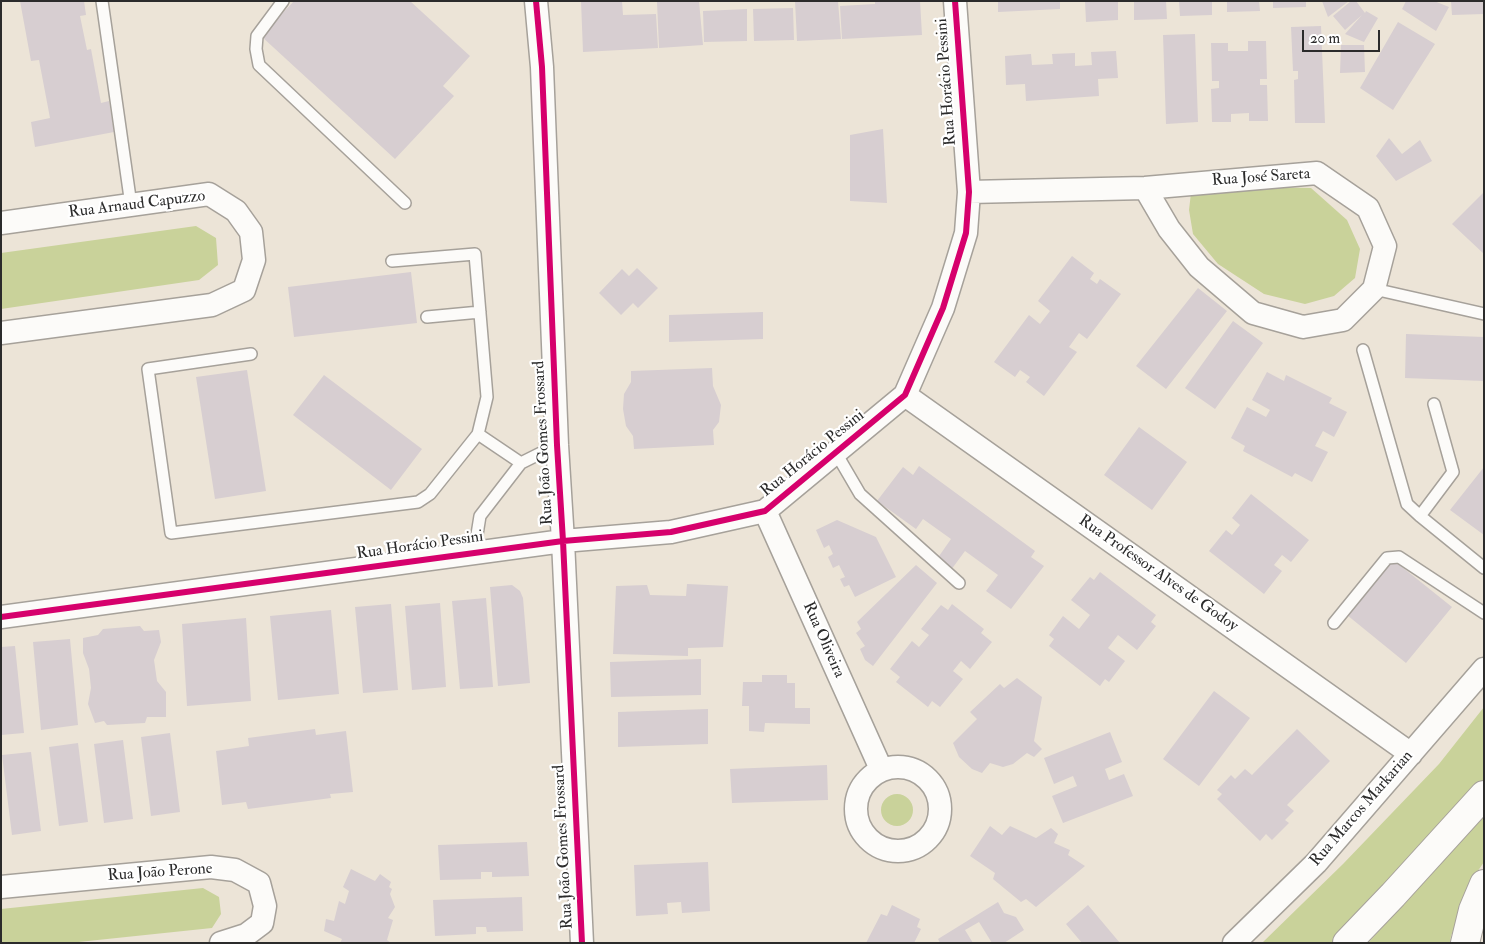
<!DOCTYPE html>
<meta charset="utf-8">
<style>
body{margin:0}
#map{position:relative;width:1485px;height:944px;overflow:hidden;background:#ece4d7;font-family:"IM FELL Double Pica",serif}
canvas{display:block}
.frame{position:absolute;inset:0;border:2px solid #2b2b2b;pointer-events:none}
.scale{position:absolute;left:1302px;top:30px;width:78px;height:22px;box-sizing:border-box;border:2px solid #2b2b2b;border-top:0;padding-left:6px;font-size:15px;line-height:18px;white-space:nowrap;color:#2b2b2b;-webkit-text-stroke:4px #fff;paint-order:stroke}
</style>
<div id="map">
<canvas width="1485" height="944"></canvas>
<div class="frame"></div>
<div class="scale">20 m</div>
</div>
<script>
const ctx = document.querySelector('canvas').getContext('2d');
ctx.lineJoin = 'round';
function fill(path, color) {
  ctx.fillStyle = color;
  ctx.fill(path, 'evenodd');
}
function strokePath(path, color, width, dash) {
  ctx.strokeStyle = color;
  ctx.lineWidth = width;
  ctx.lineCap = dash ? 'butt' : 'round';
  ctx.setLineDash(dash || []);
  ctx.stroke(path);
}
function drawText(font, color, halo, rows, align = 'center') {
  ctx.font = font + ' "IM FELL Double Pica",serif';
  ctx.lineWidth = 4.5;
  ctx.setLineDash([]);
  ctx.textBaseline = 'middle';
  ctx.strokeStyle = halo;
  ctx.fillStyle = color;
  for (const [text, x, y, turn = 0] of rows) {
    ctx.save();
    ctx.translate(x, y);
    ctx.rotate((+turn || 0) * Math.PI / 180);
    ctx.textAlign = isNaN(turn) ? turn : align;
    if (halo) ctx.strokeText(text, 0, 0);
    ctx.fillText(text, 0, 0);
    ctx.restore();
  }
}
const green = new Path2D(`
 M 1214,186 L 1311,188 L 1347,220 L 1360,249 L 1355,278 L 1334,296 L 1305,304 L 1264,294 L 1218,264 L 1193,234 L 1189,210 L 1191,193 Z
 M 196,226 L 216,238 L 218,265 L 199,280 L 1,309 L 1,253 Z
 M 1484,707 L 1484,783 L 1336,943 L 1262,943 L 1343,864 L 1439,764 Z
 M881 810a16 16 0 1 1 32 0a16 16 0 1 1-32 0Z
 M 1484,814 L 1484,862 L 1473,878 L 1451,936 L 1450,943 L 1368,943 Z
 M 203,888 L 219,897 L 221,914 L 212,928 L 69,943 L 1,943 L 1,909 Z`);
const building = new Path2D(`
 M 20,1 L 84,1 L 86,15 L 80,16 L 87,50 L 91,49 L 101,103 L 109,101 L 114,132 L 35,147 L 31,122 L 50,118 L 39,60 L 31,61 Z
 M 294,1 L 410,1 L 470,56 L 443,86 L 454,96 L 395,159 L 261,36 Z
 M 581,1 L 622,1 L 623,15 L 656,14 L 658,48 L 583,52 Z
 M 699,1 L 703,45 L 659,48 L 657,2 Z
 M 795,1 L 838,1 L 841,39 L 797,41 Z
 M 875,1 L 920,1 L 922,35 L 842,39 L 840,6 L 875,4 Z
 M 998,1 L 1060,1 L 1060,9 L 998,12 Z
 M 1085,1 L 1118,1 L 1118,20 L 1086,22 Z
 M 1134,1 L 1166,1 L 1167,19 L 1134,20 Z
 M 1179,1 L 1212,1 L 1212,15 L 1180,16 Z
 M 1227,1 L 1259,1 L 1260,11 L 1227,12 Z
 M 1273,1 L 1306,1 L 1306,7 L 1273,8 Z
 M 1322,1 L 1349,1 L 1328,17 Z
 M 1351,1 L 1356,1 L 1365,13 L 1366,11 L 1378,18 L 1364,42 L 1345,34 L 1362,15 L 1345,30 L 1333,16 Z
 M 1406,1 L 1434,1 L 1449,7 L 1436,31 L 1402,9 Z
 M 1451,1 L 1484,1 L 1484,14 L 1452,15 Z
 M 793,8 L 794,40 L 754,41 L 753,9 Z
 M 747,9 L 747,41 L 704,42 L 703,11 Z
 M 1398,22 L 1435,44 L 1393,110 L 1360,88 Z
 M 1321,26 L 1325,123 L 1295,123 L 1294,80 L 1298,79 L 1298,71 L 1293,71 L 1291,27 Z
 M 1195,34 L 1198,122 L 1166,124 L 1163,35 Z
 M 1248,41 L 1266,41 L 1267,79 L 1260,79 L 1260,85 L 1267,85 L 1268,121 L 1249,121 L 1249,113 L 1231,114 L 1231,122 L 1212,122 L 1211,89 L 1219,88 L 1219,81 L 1212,81 L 1211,43 L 1228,43 L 1228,51 L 1248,51 Z
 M 1341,45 L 1364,45 L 1365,72 L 1340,73 Z
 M 1116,51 L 1118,78 L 1098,79 L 1099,96 L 1026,101 L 1025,84 L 1006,85 L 1005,56 L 1031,54 L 1032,65 L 1053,64 L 1052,54 L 1075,53 L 1075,66 L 1092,65 L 1091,52 Z
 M 883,129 L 887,203 L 850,201 L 850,135 Z
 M 1389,138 L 1402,154 L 1420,140 L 1432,161 L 1396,181 L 1376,156 Z
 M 1484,192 L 1484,254 L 1452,224 Z
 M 1072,256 L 1094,273 L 1090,279 L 1097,284 L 1100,279 L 1121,294 L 1087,339 L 1079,333 L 1069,347 L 1077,352 L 1044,396 L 1026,382 L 1030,377 L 1020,370 L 1015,377 L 994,362 L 1029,315 L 1040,324 L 1050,311 L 1038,301 Z
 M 637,268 L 658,288 L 638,308 L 633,303 L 621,315 L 599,293 L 622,269 L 629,276 Z
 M 411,272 L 417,323 L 294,337 L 288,287 Z
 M 1198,288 L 1227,311 L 1166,389 L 1136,366 Z
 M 763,312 L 763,339 L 669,342 L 669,315 Z
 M 1233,321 L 1263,343 L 1215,409 L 1185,388 Z
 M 1406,334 L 1484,337 L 1484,381 L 1405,378 Z
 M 712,368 L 713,386 L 721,405 L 719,422 L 713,430 L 714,445 L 634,449 L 633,436 L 626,426 L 623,409 L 624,394 L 631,382 L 631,371 Z
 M 247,370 L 266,491 L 215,499 L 196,377 Z
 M 1267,372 L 1284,381 L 1286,375 L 1332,398 L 1329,403 L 1347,412 L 1334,437 L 1323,431 L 1315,446 L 1328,452 L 1312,482 L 1295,473 L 1292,477 L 1243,451 L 1245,446 L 1231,438 L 1247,407 L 1266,417 L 1270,410 L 1252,400 Z
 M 324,375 L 422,449 L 391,490 L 293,415 Z
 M 1139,427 L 1187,462 L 1152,510 L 1104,475 Z
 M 919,466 L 1035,551 L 1031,557 L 1044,566 L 1011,609 L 986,591 L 998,575 L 965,551 L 951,570 L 937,559 L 951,539 L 923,519 L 916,529 L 877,501 L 903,467 L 913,475 Z
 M 1484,467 L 1484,535 L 1450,510 Z
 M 1251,494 L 1309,540 L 1291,562 L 1282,555 L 1274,565 L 1282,571 L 1264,594 L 1209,551 L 1226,530 L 1232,535 L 1240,525 L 1232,518 Z
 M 837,520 L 876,537 L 896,577 L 855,597 L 849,585 L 844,587 L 840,579 L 845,577 L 839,565 L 833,568 L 828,557 L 833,554 L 829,545 L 824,548 L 816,530 Z
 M 1392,559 L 1452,607 L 1406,663 L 1347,615 Z
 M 916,565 L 937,583 L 873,666 L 865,660 L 860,649 L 865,646 L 856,633 L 861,629 L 857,622 Z
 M 1100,572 L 1156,615 L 1151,622 L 1156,626 L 1137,650 L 1118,635 L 1108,648 L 1125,661 L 1109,682 L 1105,679 L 1100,686 L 1049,646 L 1054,639 L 1049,635 L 1063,616 L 1079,629 L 1090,615 L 1071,600 L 1090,577 L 1094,580 Z
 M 687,584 L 728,586 L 723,647 L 688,648 L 688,656 L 613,654 L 616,586 L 647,585 L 650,595 L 686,596 Z
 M 512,585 L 520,591 L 523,598 L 530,683 L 498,686 L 490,587 Z
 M 486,598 L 493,687 L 460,689 L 452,601 Z
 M 440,603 L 446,687 L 412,690 L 405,606 Z
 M 391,604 L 398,690 L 363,693 L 355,607 Z
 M 952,604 L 984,629 L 981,633 L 992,642 L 970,669 L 961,661 L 953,671 L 963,679 L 940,707 L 932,701 L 928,707 L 896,682 L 900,677 L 890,669 L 912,641 L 919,647 L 929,635 L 921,629 L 941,605 L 948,610 Z
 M 331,610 L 339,694 L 278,700 L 270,616 Z
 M 246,618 L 251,701 L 187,706 L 182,624 Z
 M 140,626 L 144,631 L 159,630 L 161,642 L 154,660 L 157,681 L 166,692 L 166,717 L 147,717 L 145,723 L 107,725 L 104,721 L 95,723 L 88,704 L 91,688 L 89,669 L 83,653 L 83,638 L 98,635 L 103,629 Z
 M 70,639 L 78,725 L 41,730 L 33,642 Z
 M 15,646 L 24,733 L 1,735 L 1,647 Z
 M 701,659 L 701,695 L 611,697 L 610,662 Z
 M 762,675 L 787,675 L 787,683 L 795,683 L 795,708 L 810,708 L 810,724 L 765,723 L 764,732 L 749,731 L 749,706 L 742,706 L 743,682 L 762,682 Z
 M 1017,678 L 1042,697 L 1034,741 L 1042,749 L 1034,757 L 1027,753 L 1013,764 L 1003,767 L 990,763 L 982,773 L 972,769 L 959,757 L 953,743 L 977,719 L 970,712 L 1000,684 L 1004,688 Z
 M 1214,691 L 1250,718 L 1199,786 L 1163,759 Z
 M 708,709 L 708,744 L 618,747 L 618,712 Z
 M 315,729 L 316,735 L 346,731 L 353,792 L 330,794 L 331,798 L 248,809 L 246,802 L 222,805 L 216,751 L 249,746 L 248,738 Z
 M 1297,729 L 1330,761 L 1287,805 L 1294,811 L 1285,820 L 1289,823 L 1272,840 L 1266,834 L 1260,841 L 1217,799 L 1222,794 L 1217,790 L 1231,775 L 1235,779 L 1245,769 L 1252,775 Z
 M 1110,732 L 1122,762 L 1105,769 L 1109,780 L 1124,774 L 1133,796 L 1063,823 L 1052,796 L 1077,786 L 1073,776 L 1054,784 L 1044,758 Z
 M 170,733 L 180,812 L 151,816 L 141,737 Z
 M 123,740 L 133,819 L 104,823 L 94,744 Z
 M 78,743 L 88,822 L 59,826 L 49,747 Z
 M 31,752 L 41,831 L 12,835 L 2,755 Z
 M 827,765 L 828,800 L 732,803 L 730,769 Z
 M 990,826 L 1002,835 L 1010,826 L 1036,838 L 1051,828 L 1058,834 L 1054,843 L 1070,850 L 1068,855 L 1085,866 L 1036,907 L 1026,899 L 1021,902 L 993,879 L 995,873 L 970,856 Z
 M 527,842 L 529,876 L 492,877 L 492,872 L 481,872 L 481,879 L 440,880 L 438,845 Z
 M 708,862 L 710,911 L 682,913 L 681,902 L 667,903 L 668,914 L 636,916 L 634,865 Z
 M 351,869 L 375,881 L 380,874 L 391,882 L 389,887 L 392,889 L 390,894 L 395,907 L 388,918 L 393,920 L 387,940 L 391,943 L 340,943 L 342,939 L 324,931 L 326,919 L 334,921 L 339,901 L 345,904 L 349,891 L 343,887 Z
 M 522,897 L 523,931 L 487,932 L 486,927 L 476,927 L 476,934 L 435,936 L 433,900 Z
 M 998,902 L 1004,913 L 1016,917 L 1024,930 L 1004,943 L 992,943 L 979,922 L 965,930 L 973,943 L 940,943 L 938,939 Z
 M 892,905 L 920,919 L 917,927 L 921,929 L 914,943 L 866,943 L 881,914 L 887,916 Z
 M 1088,905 L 1120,943 L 1082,943 L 1066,924 Z`);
const lane = new Path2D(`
 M 102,1 L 131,205
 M 283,1 L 257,36 L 256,49 L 259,65 L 405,203
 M 1374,289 L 1484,314
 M 427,317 L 480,312
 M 1363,350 L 1407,504 L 1420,516 L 1484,568
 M 251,354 L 148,369 L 171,533 L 418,502 L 430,494 L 478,434 L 487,397 L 475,254 L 392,261
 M 478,434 L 521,463
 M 836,453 L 860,494 L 959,583
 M 1420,516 L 1453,472 L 1434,404
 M 474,553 L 480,516 L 521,463 L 557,445
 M 1334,623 L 1387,558 L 1399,557 L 1484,613`);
const street = new Path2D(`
 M 536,1 L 542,67 L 557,445 L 563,541 L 582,943
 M 969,192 L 1145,188 L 1317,173 L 1368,208 L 1385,246 L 1374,289 L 1343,320 L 1303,327 L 1253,313 L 1199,267 L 1169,229 L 1145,188
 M 1,223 L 209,194 L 236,211 L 251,232 L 254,260 L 244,290 L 212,305 L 1,333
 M 905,395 L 1411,754
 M 765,511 L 881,769
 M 1,617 L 563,541 L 671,532 L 765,511 L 905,395 L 943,308 L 966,233 L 969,192 L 955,1
 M856 809a42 42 0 1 1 84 0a42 42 0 1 1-84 0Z
 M 1,887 L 211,867 L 235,870 L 259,883 L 265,906 L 262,923 L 246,935 L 221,943
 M 1234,943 L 1316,863 L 1484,669`);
const highway = new Path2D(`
 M 1347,943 L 1393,895 L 1484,795
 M 1465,943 L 1473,910 L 1484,884`);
const cycleway = new Path2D(`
 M 536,1 L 542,67 L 557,445 L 563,541 L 582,943
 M 1,617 L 563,541 L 671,532 L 765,511 L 905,395 L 943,308 L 966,233 L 969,192 L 955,1`);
const streetNames = [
 ["Rua Horácio Pessini",947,82,-94],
 ["Rua José Sareta",1261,178,-4],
 ["Rua Arnaud Capuzzo",137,205,-7],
 ["Rua João Gomes Frossard",544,443,-93],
 ["Rua Horácio Pessini",813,454,-39],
 ["Rua Horácio Pessini",420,546,-8],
 ["Rua Professor Alves de Godoy",1158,574,35],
 ["Rua Oliveira",823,640,66],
 ["Rua Marcos Markarian",1362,809,-49],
 ["Rua João Gomes Frossard",564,847,-93],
 ["Rua João Perone",160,873,-4]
];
fill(green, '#c9d29a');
fill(building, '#d7ced1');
strokePath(lane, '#a6a19a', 14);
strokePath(street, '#a6a19a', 25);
strokePath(highway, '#a6a19a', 30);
strokePath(lane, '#fcfbf9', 11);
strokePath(street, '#fcfbf9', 22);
strokePath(highway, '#fcfbf9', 28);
strokePath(cycleway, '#d6006c', 6);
drawText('16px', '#2b2b2b', '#fff', streetNames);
</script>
